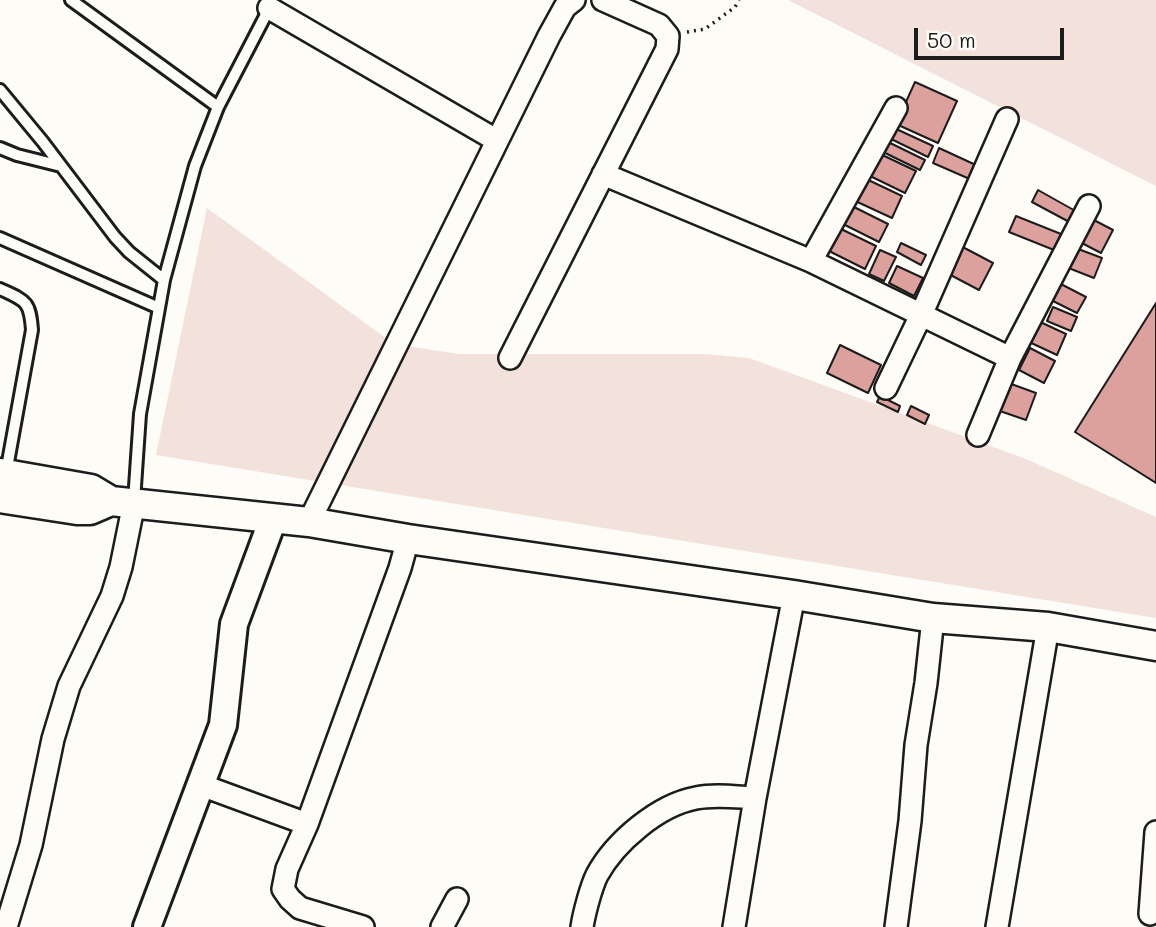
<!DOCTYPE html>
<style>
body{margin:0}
#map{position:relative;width:1156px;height:927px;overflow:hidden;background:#fdfcf7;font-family:Mali,sans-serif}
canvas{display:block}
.scale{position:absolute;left:914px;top:28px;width:150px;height:32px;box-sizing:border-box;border:4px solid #1c1c1c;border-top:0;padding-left:9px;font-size:21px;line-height:24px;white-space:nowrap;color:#1c1c1c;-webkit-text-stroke:5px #fdfcf7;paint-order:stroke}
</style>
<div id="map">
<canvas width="1156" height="927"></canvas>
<div class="scale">50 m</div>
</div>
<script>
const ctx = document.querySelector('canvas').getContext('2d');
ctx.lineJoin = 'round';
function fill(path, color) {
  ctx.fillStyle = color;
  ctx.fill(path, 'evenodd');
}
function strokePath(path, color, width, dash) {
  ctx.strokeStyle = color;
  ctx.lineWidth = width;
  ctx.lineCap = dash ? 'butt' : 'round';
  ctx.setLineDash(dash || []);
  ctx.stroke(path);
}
const built = new Path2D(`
 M 788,0 L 1156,0 L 1156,186 L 944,79 Z
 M 207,208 L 394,344 L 459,354 L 705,354 L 749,358 L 1026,459 L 1156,517 L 1156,618 L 156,455 Z`);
const building = new Path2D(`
 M 915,82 L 957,101 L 938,143 L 896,124 Z
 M 892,127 L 933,146 L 928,157 L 887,137 Z
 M 884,140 L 925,160 L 920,170 L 879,150 Z
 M 939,148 L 978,166 L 972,180 L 933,163 Z
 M 876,152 L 916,171 L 905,193 L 866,174 Z
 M 862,177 L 902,196 L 892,218 L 851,199 Z
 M 1038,190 L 1079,213 L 1073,224 L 1032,202 Z
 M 848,204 L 888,224 L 879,242 L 839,222 Z
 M 1016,216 L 1061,234 L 1054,250 L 1009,232 Z
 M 1090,218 L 1113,230 L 1101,253 L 1078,241 Z
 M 839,228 L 876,246 L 865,269 L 829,251 Z
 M 901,243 L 926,255 L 921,265 L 897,252 Z
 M 957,244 L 993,263 L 979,290 L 943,271 Z
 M 1073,247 L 1102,258 L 1094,278 L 1066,267 Z
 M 880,250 L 896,257 L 884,281 L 869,274 Z
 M 897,266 L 923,278 L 914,296 L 889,283 Z
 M 1057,282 L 1086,297 L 1077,313 L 1049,299 Z
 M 1156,303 L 1156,483 L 1075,432 Z
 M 1053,307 L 1077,317 L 1071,331 L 1047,321 Z
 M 1036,320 L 1066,334 L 1057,355 L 1027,341 Z
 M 840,345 L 881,365 L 868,393 L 827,373 Z
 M 1030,348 L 1055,361 L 1044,383 L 1019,370 Z
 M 1003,381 L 1036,393 L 1026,420 L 994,409 Z
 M 880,396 L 900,406 L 898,412 L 877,402 Z
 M 911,406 L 929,415 L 925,424 L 907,415 Z`);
const path = new Path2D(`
 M 687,32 L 705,29 L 735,7 L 739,0`);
const service = new Path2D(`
 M 71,0 L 218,107
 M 0,90 L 43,142 L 115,237 L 129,252 L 164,280
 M 0,148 L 17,155 L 61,166
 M 0,238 L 159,308
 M 0,289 C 26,301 30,301 32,330 L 6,473
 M 134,501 L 140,414 L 159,308 L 164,280 L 195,166 L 218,107 L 271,5`);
const minor = new Path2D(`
 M 269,8 L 496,140
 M 603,174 L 811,261 L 896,108
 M 811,261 L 1010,358
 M 510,358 L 667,49 L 668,36 L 659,25 L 603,0
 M 886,388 L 921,315 L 1007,119
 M 978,435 L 1010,358 L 1089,206
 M 309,522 L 549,36 L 565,7 L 574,0
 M 201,785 L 307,824
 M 1150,914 L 1156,832
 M 6,927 L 31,845 L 53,739 L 69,686 L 112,596 L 121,567 L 134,503
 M 363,927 L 300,908 L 290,899 L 283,889 L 287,869 L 307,824 L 400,568 L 408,539
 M 442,927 L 457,899
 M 582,927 C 584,914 591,887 597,875 C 615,842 658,805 696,798 C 715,794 735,797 755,798
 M 734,927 L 755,798 L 794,595
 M 896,927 L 910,821 L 916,745 L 926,683 L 933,618
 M 997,927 L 1048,627`);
const tertiary = new Path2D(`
 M 147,927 L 223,725 L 234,624 L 273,519`);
const secondary = new Path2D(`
 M 0,473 L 91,489 L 111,501
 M 0,498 L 77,510 L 90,510 L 111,501 L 309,522 L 408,539 L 794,595 L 933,618 L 1048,627 L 1156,646`);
fill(built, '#f3e1dc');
fill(building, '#dca19c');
strokePath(building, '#1c1c1c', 2);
strokePath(service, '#1c1c1c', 16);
strokePath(minor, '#1c1c1c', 26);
strokePath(tertiary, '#1c1c1c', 32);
strokePath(secondary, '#1c1c1c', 33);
strokePath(path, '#1c1c1c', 3.5, [2, 5]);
strokePath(service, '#fdfcf7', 10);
strokePath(minor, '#fdfcf7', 21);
strokePath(tertiary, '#fdfcf7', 26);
strokePath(secondary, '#fdfcf7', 28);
</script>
